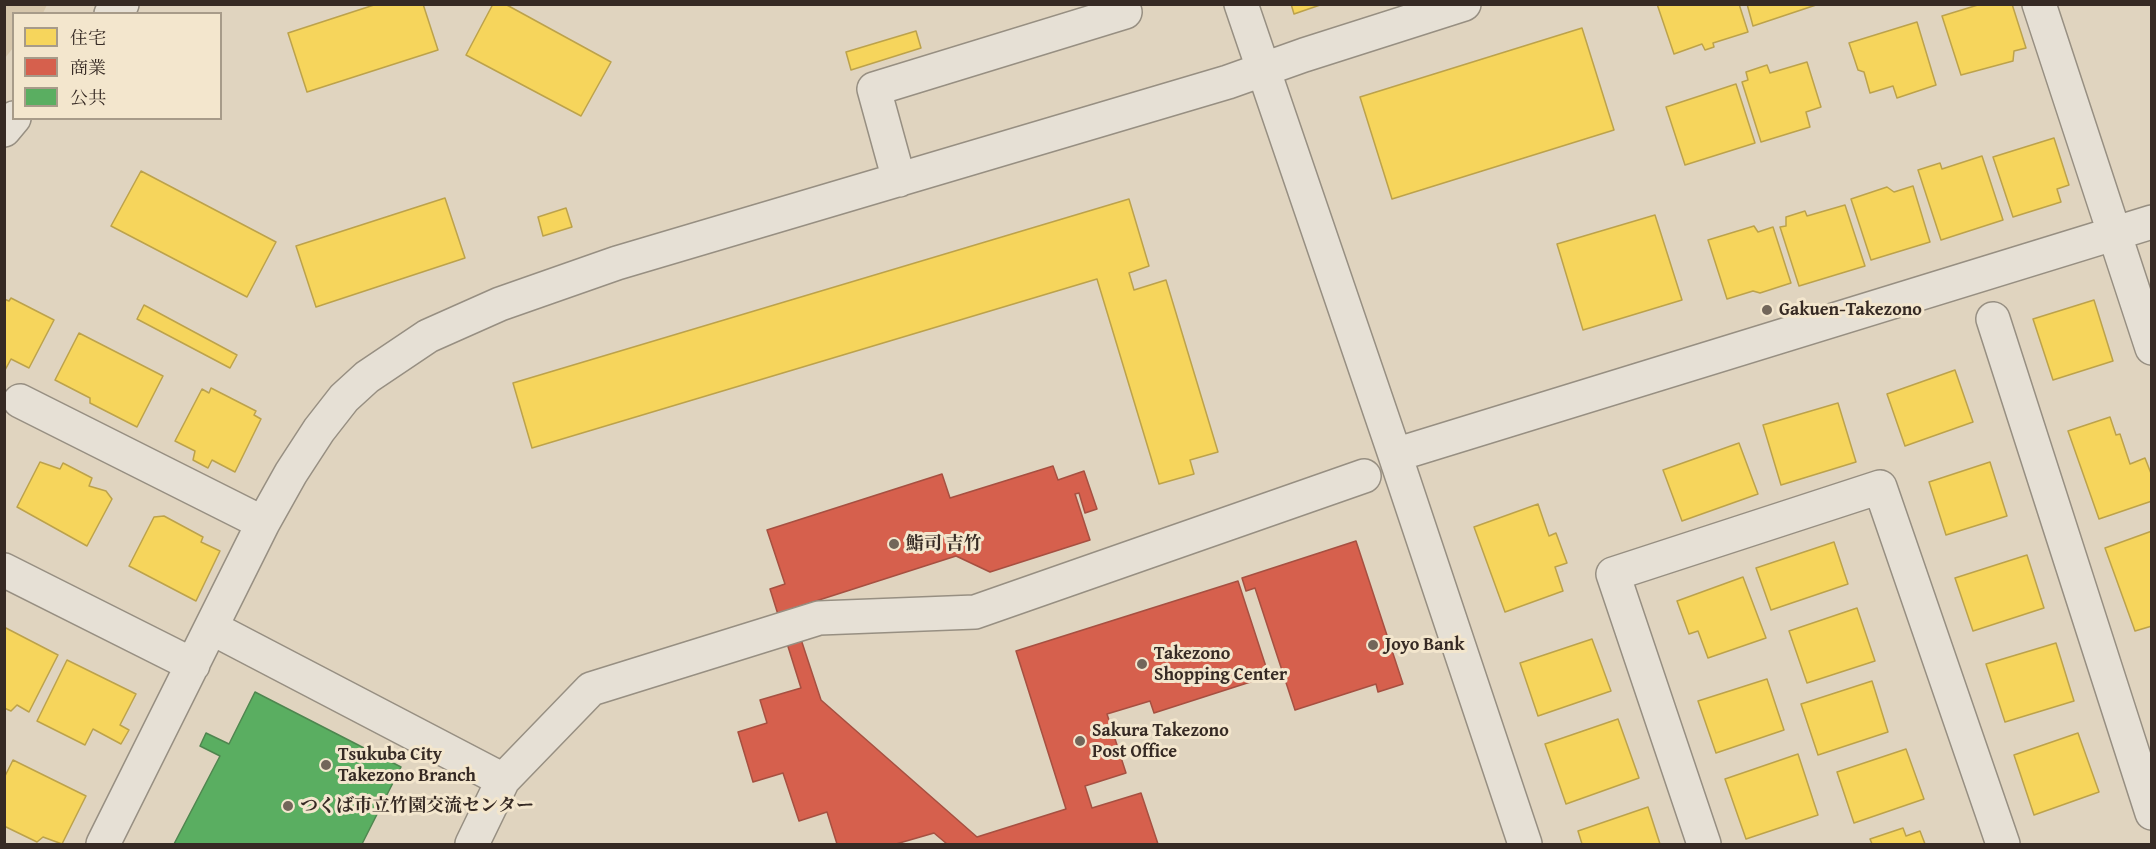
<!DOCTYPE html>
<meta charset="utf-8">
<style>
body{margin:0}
#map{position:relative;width:2156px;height:849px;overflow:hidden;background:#e0d4bf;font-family:"Gentium Book Plus","Noto Serif JP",serif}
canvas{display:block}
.frame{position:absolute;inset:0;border:6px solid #362a24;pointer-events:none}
.legend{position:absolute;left:12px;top:12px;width:210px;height:108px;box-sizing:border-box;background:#f3e6cd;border:2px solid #a79b89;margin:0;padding:8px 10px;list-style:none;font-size:18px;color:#362a24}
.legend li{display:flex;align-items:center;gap:12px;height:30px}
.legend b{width:30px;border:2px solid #a79b89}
</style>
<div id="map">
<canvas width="2156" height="849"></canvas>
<div class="frame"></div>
<ul class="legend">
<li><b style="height:16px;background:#f6d55c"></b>住宅</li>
<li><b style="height:16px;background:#d6604d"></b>商業</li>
<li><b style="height:16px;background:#5aae61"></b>公共</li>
</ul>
</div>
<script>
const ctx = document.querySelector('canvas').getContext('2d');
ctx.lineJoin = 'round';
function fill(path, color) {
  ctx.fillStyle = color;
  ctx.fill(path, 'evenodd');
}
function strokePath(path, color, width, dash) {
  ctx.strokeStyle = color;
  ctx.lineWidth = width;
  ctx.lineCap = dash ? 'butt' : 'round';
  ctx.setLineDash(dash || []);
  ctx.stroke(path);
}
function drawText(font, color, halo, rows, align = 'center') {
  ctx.font = font + ' "Gentium Book Plus","Noto Serif JP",serif';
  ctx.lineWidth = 6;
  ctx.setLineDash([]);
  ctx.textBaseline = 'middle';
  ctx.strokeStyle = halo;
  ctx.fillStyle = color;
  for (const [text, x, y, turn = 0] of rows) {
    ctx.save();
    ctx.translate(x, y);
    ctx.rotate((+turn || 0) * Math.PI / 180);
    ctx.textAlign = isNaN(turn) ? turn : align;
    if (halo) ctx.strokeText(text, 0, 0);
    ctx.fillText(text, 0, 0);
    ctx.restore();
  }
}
const green = new Path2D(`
 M 5,4 L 47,5 L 43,13 L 14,14 L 13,48 L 5,58 Z`);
const homes = new Path2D(`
 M 377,4 L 423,4 L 438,50 L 307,92 L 288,33 Z
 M 493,4 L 505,4 L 611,62 L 581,116 L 466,55 Z
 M 1291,4 L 1323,4 L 1294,14 Z
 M 1657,4 L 1739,4 L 1748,32 L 1713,43 L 1714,47 L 1705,50 L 1702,44 L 1674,54 Z
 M 1747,4 L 1819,4 L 1753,26 Z
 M 1981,4 L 2012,4 L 2026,48 L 2014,51 L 2013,61 L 1961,75 L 1942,16 Z
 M 1917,22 L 1936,85 L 1897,98 L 1893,86 L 1870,93 L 1864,72 L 1858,70 L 1849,43 Z
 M 1582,28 L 1614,130 L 1392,199 L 1360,97 Z
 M 916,31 L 921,48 L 851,70 L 846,52 Z
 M 1807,62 L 1821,107 L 1806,112 L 1810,127 L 1761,142 L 1742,82 L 1748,80 L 1746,72 L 1767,65 L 1770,73 Z
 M 1736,84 L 1755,143 L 1685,165 L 1666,107 Z
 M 2054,138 L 2069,185 L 2057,189 L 2061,202 L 2013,217 L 1993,157 Z
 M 1982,156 L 2003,220 L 1941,240 L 1918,170 L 1940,163 L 1942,169 Z
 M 141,171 L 276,242 L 247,297 L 111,226 Z
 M 1913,186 L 1930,242 L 1871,260 L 1851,199 L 1887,187 L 1894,192 Z
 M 445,198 L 465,258 L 316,307 L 296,246 Z
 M 1129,199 L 1149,266 L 1129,273 L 1134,290 L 1166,280 L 1218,452 L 1190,460 L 1194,474 L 1159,484 L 1097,279 L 532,448 L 513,383 Z
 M 1845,205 L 1865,266 L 1799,286 L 1780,227 L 1786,226 L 1786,217 L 1805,211 L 1807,216 Z
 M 566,208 L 572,227 L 543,236 L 538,217 Z
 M 1655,215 L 1682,300 L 1583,330 L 1557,244 Z
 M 1754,226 L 1758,232 L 1773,227 L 1791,283 L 1760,293 L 1753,291 L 1727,299 L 1708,240 Z
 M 11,298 L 54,320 L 29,368 L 11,359 L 4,372 L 4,299 L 9,301 Z
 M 2094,300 L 2113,361 L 2053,380 L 2033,319 Z
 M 144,305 L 237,355 L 230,368 L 137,319 Z
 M 79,333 L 163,376 L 137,427 L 90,403 L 90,398 L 55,380 Z
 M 1955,370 L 1973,422 L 1905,446 L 1887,394 Z
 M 211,388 L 256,411 L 254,415 L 261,419 L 235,472 L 212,460 L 208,468 L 193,460 L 195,451 L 175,441 L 202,389 L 209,393 Z
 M 1838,403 L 1856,462 L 1781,485 L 1763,425 Z
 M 2110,417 L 2116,435 L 2120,434 L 2130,464 L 2145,458 L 2152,476 L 2152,501 L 2099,519 L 2068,431 Z
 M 1739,443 L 1758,494 L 1682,521 L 1663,470 Z
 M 40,462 L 60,469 L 63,463 L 92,478 L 89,486 L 106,491 L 112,499 L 87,546 L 17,507 Z
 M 1990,462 L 2007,516 L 1946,535 L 1929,482 Z
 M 1538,504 L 1549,536 L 1556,533 L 1567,563 L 1555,567 L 1563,591 L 1505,612 L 1474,527 Z
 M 164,516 L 203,537 L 201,542 L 220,551 L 196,601 L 129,566 L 154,517 Z
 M 2152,531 L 2152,626 L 2135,631 L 2105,548 Z
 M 1834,542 L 1848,584 L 1771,610 L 1756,568 Z
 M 2027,555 L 2044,608 L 1973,631 L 1955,578 Z
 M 1743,577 L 1766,638 L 1708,658 L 1698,631 L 1689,634 L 1677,601 Z
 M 1857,608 L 1875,661 L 1807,683 L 1789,631 Z
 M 4,627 L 58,655 L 29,712 L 17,705 L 11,711 L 4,708 Z
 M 1592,639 L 1611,691 L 1538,716 L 1520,663 Z
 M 2056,643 L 2074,701 L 2005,722 L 1986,664 Z
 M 67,660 L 136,694 L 120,725 L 129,730 L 121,744 L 93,729 L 85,745 L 37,721 Z
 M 1767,679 L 1784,730 L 1716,753 L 1698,701 Z
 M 1872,681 L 1888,732 L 1818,755 L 1801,704 Z
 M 1618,719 L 1639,778 L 1566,804 L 1545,744 Z
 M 2078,733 L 2099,792 L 2034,815 L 2014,755 Z
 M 1906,749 L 1924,799 L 1854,823 L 1837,772 Z
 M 1798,754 L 1818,815 L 1746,839 L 1725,779 Z
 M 13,760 L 86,796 L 62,844 L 43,837 L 37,842 L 4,826 L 4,778 Z
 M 1648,807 L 1660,844 L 1582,844 L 1578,831 Z
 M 1903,828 L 1906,836 L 1920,831 L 1925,844 L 1872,844 L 1870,839 Z`);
const shops = new Path2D(`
 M 1053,466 L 1058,480 L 1084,471 L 1097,509 L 1085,513 L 1079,493 L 1075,494 L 1090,540 L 990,572 L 956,556 L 791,609 L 821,700 L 977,837 L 1066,809 L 1016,651 L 1238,581 L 1269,676 L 1154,713 L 1150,701 L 1107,714 L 1126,773 L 1085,786 L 1092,808 L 1141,793 L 1158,844 L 947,844 L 934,833 L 896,844 L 837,844 L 827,812 L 799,821 L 783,773 L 753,782 L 738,732 L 767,723 L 760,700 L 801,688 L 770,589 L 785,584 L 767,530 L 942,474 L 950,498 Z
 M 1356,541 L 1403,684 L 1378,692 L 1376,684 L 1295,710 L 1255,588 L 1246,591 L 1242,578 Z`);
const public = new Path2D(`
 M 255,692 L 401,767 L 362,844 L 174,844 L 220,756 L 200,746 L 206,733 L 229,744 Z`);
const minor = new Path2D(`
 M 1241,4 L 1395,455 L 1525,844
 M 2039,4 L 2152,348
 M 111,14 L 122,4
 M 4,130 L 14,118
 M 899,180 L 874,89 L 1125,12
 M 1993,319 L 2152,813
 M 20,401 L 263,523
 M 1395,455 L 2152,222
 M 4,570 L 193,665
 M 212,628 L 503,780 L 472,844
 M 503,780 L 591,689 L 819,618 L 975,612 L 1364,476
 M 103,844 L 263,523 L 291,473 L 319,430 L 344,398 L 367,377 L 428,336 L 500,304 L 617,263 L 1228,82 L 1304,55 L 1464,4
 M 1704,844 L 1613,574 L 1880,487 L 2003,844`);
const markers = [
 [1767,310,6,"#72665a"],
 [894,544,6,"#72665a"],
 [1373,645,6,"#72665a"],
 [1142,664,6,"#72665a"],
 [1080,741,6,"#72665a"],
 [326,765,6,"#72665a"],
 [288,806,6,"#72665a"]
];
const poiNames = [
 ["Gakuen-Takezono",1779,310],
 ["鮨司 吉竹",906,544],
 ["Joyo Bank",1385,645],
 ["Takezono",1154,654],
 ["Shopping Center",1154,675],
 ["Sakura Takezono",1092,731],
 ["Post Office",1092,752],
 ["Tsukuba City",338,755],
 ["Takezono Branch",338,776],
 ["つくば市立竹園交流センター",300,806]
];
fill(green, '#d6c6ab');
fill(homes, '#f6d55c');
strokePath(homes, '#bca24b', 1.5);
fill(shops, '#d6604d');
strokePath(shops, '#a65041', 1.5);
fill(public, '#5aae61');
strokePath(public, '#4f864f', 1.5);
strokePath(minor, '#978f82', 36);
strokePath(minor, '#e6e0d5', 33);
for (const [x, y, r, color] of markers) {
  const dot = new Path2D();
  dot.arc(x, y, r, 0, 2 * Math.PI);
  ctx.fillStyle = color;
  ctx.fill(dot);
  strokePath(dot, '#f3e6cd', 2);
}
drawText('bold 18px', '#362a24', '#f3e6cd', poiNames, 'left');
</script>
